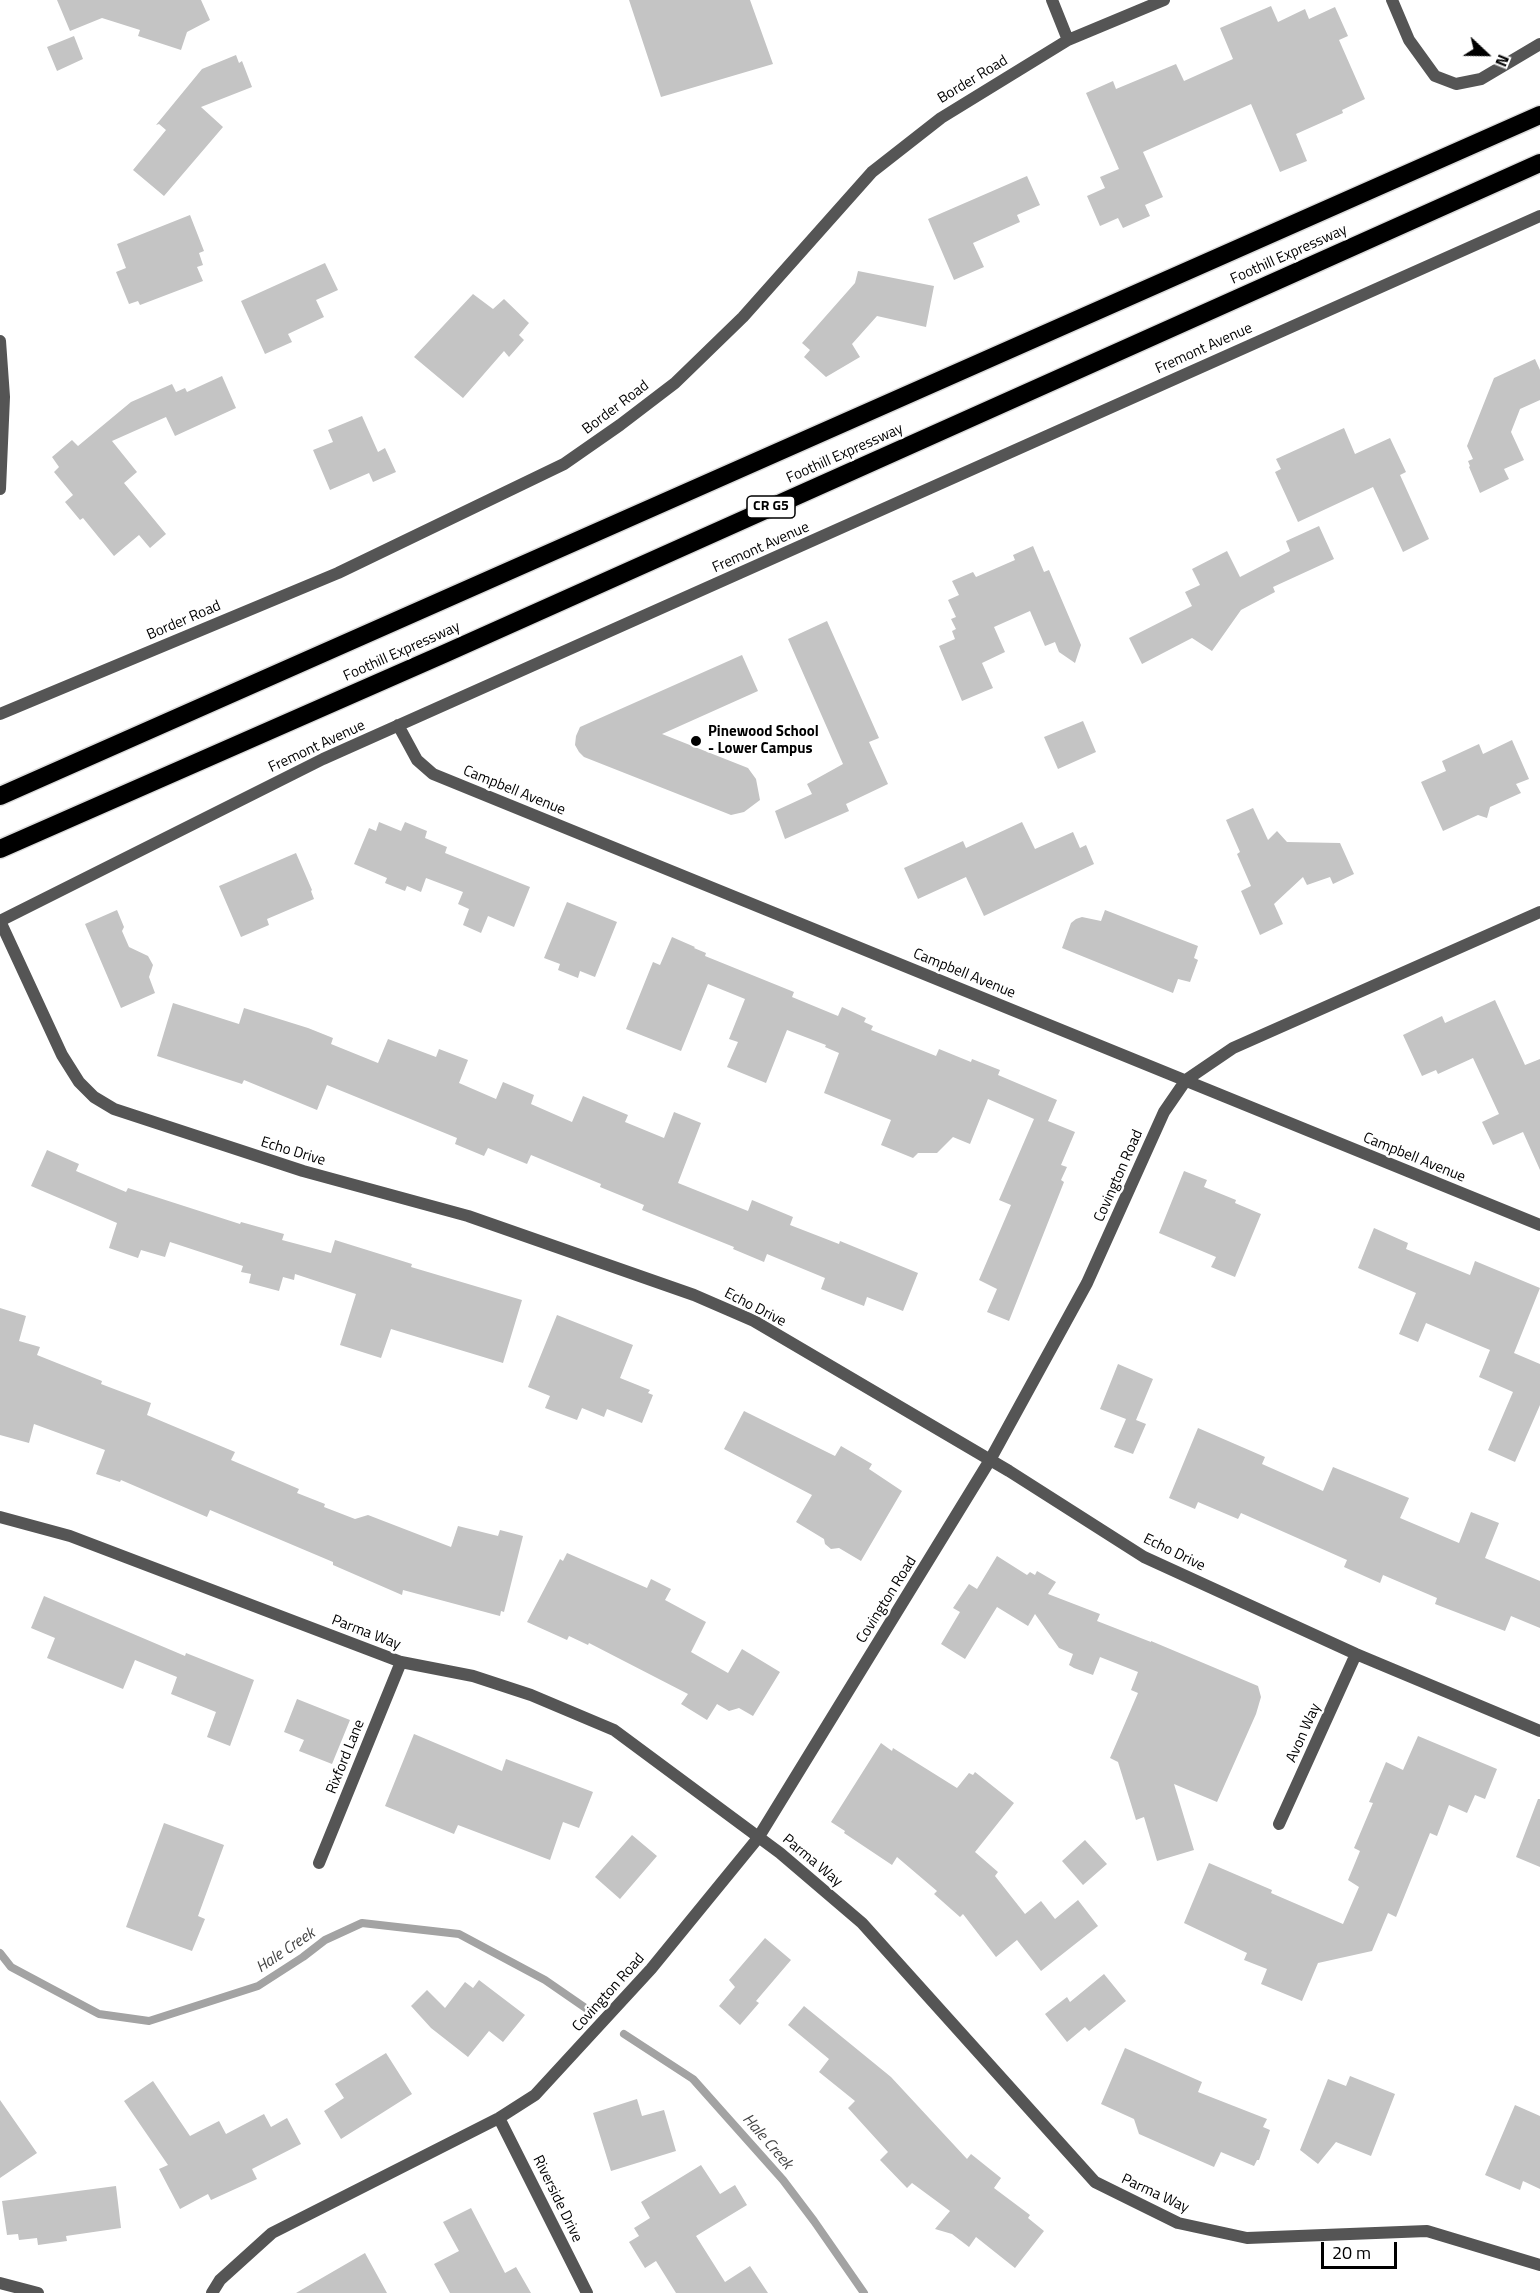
<!DOCTYPE html>
<style>
body{margin:0}
#map{position:relative;width:1540px;height:2293px;overflow:hidden;background:#fff;font-family:"Titillium Web",sans-serif}
canvas{display:block}
.north{position:absolute;left:1456px;top:24px;width:60px;height:60px;-webkit-text-stroke:4px #fff;paint-order:stroke;rotate:112deg;font-size:16px;font-weight:700;line-height:24px;text-align:center;color:#000}
.north::after{content:'';display:block;margin:auto;width:21px;height:27px;background:#000;clip-path:polygon(50% 0,100% 100%,50% 72%,0 100%)}
.scale{position:absolute;left:1321px;top:2242px;width:76px;height:27px;box-sizing:border-box;border:3px solid #000;border-top:0;padding-left:8px;font-size:18px;line-height:21px;white-space:nowrap;color:#000;-webkit-text-stroke:4px #fff;paint-order:stroke}
</style>
<div id="map">
<canvas width="1540" height="2293"></canvas>
<div class="north">N</div>
<div class="scale">20 m</div>
</div>
<script>
const ctx = document.querySelector('canvas').getContext('2d');
ctx.lineJoin = 'round';
function strokePath(path, color, width, dash) {
  ctx.strokeStyle = color;
  ctx.lineWidth = width;
  ctx.lineCap = dash ? 'butt' : 'round';
  ctx.setLineDash(dash || []);
  ctx.stroke(path);
}
function fill(path, color) {
  ctx.fillStyle = color;
  ctx.fill(path, 'evenodd');
}
function drawText(font, color, halo, rows, align = 'center') {
  ctx.font = font + ' "Titillium Web",sans-serif';
  ctx.lineWidth = 5;
  ctx.setLineDash([]);
  ctx.textBaseline = 'middle';
  ctx.strokeStyle = halo;
  ctx.fillStyle = color;
  for (const [text, x, y, turn = 0] of rows) {
    ctx.save();
    ctx.translate(x, y);
    ctx.rotate((+turn || 0) * Math.PI / 180);
    ctx.textAlign = isNaN(turn) ? turn : align;
    if (halo) ctx.strokeText(text, 0, 0);
    ctx.fillText(text, 0, 0);
    ctx.restore();
  }
}
const stream = new Path2D(`
 M 0,1953 L 11,1967 L 99,2014 L 149,2021 L 258,1986 L 303,1957 L 325,1940 L 362,1923 L 459,1934 L 545,1980 L 587,2009
 M 624,2034 L 693,2079 L 783,2180 L 814,2221 L 864,2293`);
const building = new Path2D(`
 M 57,0 L 201,0 L 210,20 L 187,32 L 181,50 L 138,36 L 140,30 L 102,18 L 70,31 Z
 M 629,0 L 750,0 L 773,64 L 661,97 Z
 M 1271,6 L 1278,22 L 1305,9 L 1309,19 L 1335,7 L 1348,36 L 1339,40 L 1365,99 L 1342,110 L 1343,113 L 1296,134 L 1307,161 L 1280,172 L 1251,104 L 1143,152 L 1163,197 L 1145,205 L 1150,216 L 1123,228 L 1118,218 L 1100,226 L 1087,196 L 1105,188 L 1100,177 L 1119,169 L 1086,93 L 1113,81 L 1116,89 L 1176,64 L 1184,81 L 1233,59 L 1220,28 Z
 M 74,36 L 83,59 L 57,71 L 47,47 Z
 M 236,55 L 239,63 L 242,61 L 252,87 L 201,107 L 223,127 L 164,196 L 133,170 L 166,130 L 159,124 L 156,125 L 202,69 Z
 M 1027,176 L 1040,205 L 1017,215 L 1020,222 L 973,243 L 984,267 L 954,280 L 928,219 Z
 M 190,215 L 204,251 L 199,253 L 203,265 L 197,267 L 203,281 L 140,305 L 138,301 L 129,304 L 116,272 L 126,268 L 117,244 Z
 M 325,263 L 338,290 L 316,300 L 324,317 L 288,334 L 292,342 L 265,354 L 241,301 Z
 M 858,271 L 934,286 L 926,327 L 877,316 L 852,344 L 860,357 L 826,377 L 804,357 L 810,350 L 802,343 L 855,283 Z
 M 473,294 L 493,309 L 504,299 L 529,323 L 519,335 L 524,340 L 509,357 L 504,351 L 463,398 L 414,357 Z
 M 1535,359 L 1540,370 L 1540,400 L 1520,409 L 1511,432 L 1524,460 L 1504,469 L 1509,479 L 1480,493 L 1469,467 L 1470,466 L 1468,461 L 1473,459 L 1467,446 L 1494,378 Z
 M 222,376 L 236,408 L 175,436 L 166,417 L 112,441 L 137,472 L 124,483 L 166,534 L 150,548 L 139,535 L 114,556 L 83,518 L 80,520 L 65,502 L 73,495 L 54,472 L 59,467 L 52,457 L 72,440 L 78,446 L 131,402 L 172,384 L 176,392 L 185,388 L 187,392 Z
 M 362,416 L 378,452 L 385,448 L 396,472 L 373,482 L 369,473 L 330,490 L 313,450 L 333,442 L 328,430 Z
 M 1344,428 L 1355,454 L 1390,438 L 1406,472 L 1400,475 L 1429,539 L 1403,552 L 1373,487 L 1298,522 L 1275,472 L 1281,469 L 1276,459 Z
 M 1319,526 L 1334,559 L 1273,587 L 1275,592 L 1241,610 L 1212,651 L 1192,638 L 1142,664 L 1129,638 L 1192,606 L 1185,592 L 1200,585 L 1192,569 L 1227,551 L 1240,577 L 1290,551 L 1286,541 Z
 M 1033,546 L 1044,572 L 1049,570 L 1081,645 L 1075,663 L 1059,652 L 1055,642 L 1045,646 L 1030,611 L 994,627 L 1005,652 L 982,663 L 993,688 L 962,701 L 939,646 L 955,639 L 952,631 L 956,629 L 951,619 L 956,617 L 948,600 L 959,595 L 952,581 L 973,572 L 976,577 L 1015,560 L 1013,555 Z
 M 827,621 L 879,738 L 869,742 L 888,784 L 846,804 L 849,811 L 785,839 L 775,811 L 812,794 L 807,784 L 843,764 L 788,639 Z
 M 742,655 L 758,691 L 662,734 L 748,768 L 756,779 L 760,800 L 744,812 L 731,815 L 584,757 L 579,752 L 575,745 L 576,736 L 580,727 Z
 M 1083,721 L 1096,752 L 1058,769 L 1044,737 Z
 M 1512,740 L 1529,779 L 1516,784 L 1521,793 L 1490,807 L 1487,818 L 1478,815 L 1443,831 L 1421,782 L 1446,771 L 1442,761 L 1479,744 L 1483,754 Z
 M 1253,808 L 1268,840 L 1277,831 L 1287,842 L 1340,843 L 1354,874 L 1333,884 L 1330,877 L 1307,885 L 1303,877 L 1274,904 L 1283,924 L 1260,935 L 1241,891 L 1251,886 L 1237,854 L 1240,852 L 1226,820 Z
 M 379,822 L 401,831 L 405,822 L 427,831 L 425,838 L 447,847 L 445,853 L 530,887 L 514,927 L 488,916 L 481,933 L 463,925 L 469,909 L 458,904 L 463,892 L 426,878 L 421,892 L 407,886 L 405,891 L 385,883 L 387,878 L 354,864 L 369,828 L 376,831 Z
 M 1022,822 L 1035,849 L 1073,832 L 1080,848 L 1086,845 L 1094,864 L 984,916 L 966,877 L 918,899 L 904,868 L 963,841 L 966,848 Z
 M 296,853 L 312,890 L 311,891 L 314,899 L 267,919 L 269,925 L 241,937 L 219,886 Z
 M 567,902 L 617,922 L 595,977 L 580,971 L 578,978 L 558,970 L 560,964 L 544,958 Z
 M 117,910 L 124,927 L 122,931 L 129,947 L 148,956 L 153,965 L 149,977 L 155,993 L 121,1008 L 85,924 Z
 M 1105,910 L 1198,946 L 1194,958 L 1198,960 L 1190,982 L 1178,979 L 1173,993 L 1062,948 L 1071,923 L 1076,919 L 1082,917 L 1101,921 Z
 M 672,937 L 695,947 L 694,948 L 706,953 L 705,956 L 794,992 L 792,997 L 838,1016 L 842,1007 L 866,1018 L 864,1022 L 873,1026 L 871,1030 L 936,1056 L 939,1049 L 971,1062 L 972,1059 L 1000,1070 L 998,1075 L 1057,1100 L 1048,1121 L 1075,1132 L 1061,1165 L 1067,1167 L 1061,1180 L 1064,1182 L 1009,1321 L 987,1312 L 997,1289 L 979,1280 L 1011,1205 L 999,1200 L 1034,1119 L 988,1099 L 970,1144 L 953,1137 L 937,1153 L 918,1153 L 913,1158 L 881,1145 L 891,1120 L 824,1093 L 839,1053 L 825,1047 L 826,1045 L 787,1030 L 766,1083 L 727,1067 L 738,1042 L 729,1039 L 745,999 L 708,984 L 681,1051 L 626,1029 L 653,962 L 660,965 Z
 M 1495,1000 L 1525,1065 L 1540,1059 L 1540,1170 L 1523,1132 L 1493,1145 L 1482,1122 L 1499,1114 L 1473,1058 L 1438,1074 L 1436,1070 L 1422,1076 L 1403,1035 L 1442,1016 L 1445,1023 Z
 M 173,1003 L 239,1024 L 244,1008 L 308,1028 L 333,1038 L 331,1044 L 378,1063 L 388,1039 L 436,1057 L 439,1049 L 468,1060 L 459,1083 L 496,1099 L 503,1082 L 534,1095 L 531,1104 L 572,1122 L 583,1096 L 628,1115 L 625,1122 L 664,1138 L 674,1112 L 701,1123 L 678,1183 L 748,1211 L 752,1200 L 793,1217 L 790,1225 L 839,1244 L 840,1241 L 918,1273 L 903,1311 L 867,1297 L 864,1306 L 821,1289 L 825,1278 L 767,1254 L 764,1262 L 733,1249 L 734,1247 L 642,1210 L 644,1205 L 600,1187 L 601,1184 L 531,1155 L 527,1164 L 488,1148 L 484,1156 L 455,1144 L 457,1138 L 327,1085 L 317,1110 L 244,1080 L 242,1084 L 157,1056 Z
 M 47,1150 L 79,1164 L 76,1171 L 126,1192 L 128,1188 L 240,1224 L 241,1222 L 284,1234 L 282,1240 L 331,1253 L 335,1240 L 412,1264 L 411,1267 L 522,1300 L 503,1363 L 391,1329 L 381,1358 L 340,1345 L 356,1294 L 295,1274 L 294,1280 L 283,1277 L 279,1291 L 249,1283 L 251,1274 L 241,1272 L 243,1266 L 170,1242 L 165,1257 L 141,1250 L 138,1258 L 109,1248 L 117,1223 L 31,1186 Z
 M 1184,1171 L 1207,1180 L 1204,1187 L 1236,1200 L 1235,1203 L 1261,1214 L 1235,1277 L 1211,1267 L 1216,1257 L 1159,1233 Z
 M 1374,1228 L 1408,1243 L 1406,1249 L 1470,1275 L 1475,1261 L 1540,1288 L 1514,1353 L 1540,1364 L 1540,1405 L 1515,1462 L 1488,1450 L 1513,1392 L 1479,1377 L 1490,1350 L 1426,1323 L 1418,1342 L 1399,1334 L 1416,1293 L 1358,1268 Z
 M 0,1308 L 26,1316 L 19,1341 L 40,1347 L 37,1355 L 102,1381 L 101,1384 L 151,1403 L 147,1415 L 235,1452 L 231,1460 L 299,1489 L 297,1493 L 325,1504 L 324,1507 L 355,1519 L 368,1515 L 451,1547 L 458,1526 L 498,1536 L 500,1530 L 523,1536 L 504,1612 L 501,1611 L 500,1616 L 403,1590 L 402,1595 L 333,1565 L 333,1562 L 210,1510 L 207,1517 L 121,1480 L 120,1482 L 96,1474 L 105,1450 L 34,1424 L 29,1443 L 0,1435 Z
 M 557,1315 L 633,1345 L 620,1378 L 650,1390 L 648,1393 L 653,1395 L 642,1423 L 607,1409 L 604,1417 L 582,1408 L 577,1420 L 545,1408 L 550,1396 L 528,1387 Z
 M 1118,1364 L 1153,1379 L 1136,1420 L 1146,1424 L 1133,1454 L 1114,1447 L 1126,1419 L 1100,1409 Z
 M 744,1411 L 835,1456 L 841,1446 L 872,1464 L 869,1469 L 902,1491 L 861,1561 L 839,1548 L 831,1549 L 825,1544 L 824,1539 L 796,1522 L 812,1495 L 724,1449 Z
 M 1198,1428 L 1265,1457 L 1262,1464 L 1323,1491 L 1333,1467 L 1409,1498 L 1400,1518 L 1459,1543 L 1471,1512 L 1499,1523 L 1485,1558 L 1540,1581 L 1540,1628 L 1511,1616 L 1505,1631 L 1435,1604 L 1437,1598 L 1383,1575 L 1380,1583 L 1344,1567 L 1347,1560 L 1241,1513 L 1238,1519 L 1198,1502 L 1195,1509 L 1169,1498 Z
 M 567,1553 L 647,1588 L 651,1579 L 671,1589 L 665,1600 L 706,1622 L 691,1652 L 728,1673 L 742,1649 L 780,1672 L 753,1716 L 739,1708 L 729,1711 L 717,1704 L 707,1720 L 681,1704 L 688,1694 L 589,1643 L 588,1645 L 569,1636 L 567,1640 L 527,1622 L 560,1559 L 563,1561 Z
 M 997,1556 L 1027,1575 L 1030,1572 L 1035,1575 L 1037,1571 L 1056,1582 L 1048,1594 L 1100,1614 L 1097,1621 L 1151,1642 L 1151,1641 L 1258,1686 L 1261,1697 L 1256,1714 L 1217,1802 L 1174,1784 L 1194,1850 L 1157,1861 L 1144,1817 L 1136,1820 L 1118,1762 L 1110,1758 L 1138,1693 L 1131,1690 L 1138,1672 L 1100,1657 L 1093,1675 L 1074,1668 L 1069,1665 L 1073,1654 L 1059,1648 L 1035,1614 L 1028,1626 L 997,1607 L 965,1659 L 941,1644 L 960,1612 L 953,1608 L 969,1584 L 977,1589 Z
 M 44,1596 L 185,1656 L 186,1653 L 254,1680 L 230,1746 L 207,1737 L 216,1712 L 171,1694 L 177,1677 L 135,1660 L 123,1689 L 47,1658 L 55,1638 L 31,1628 Z
 M 297,1699 L 350,1720 L 332,1764 L 299,1751 L 304,1740 L 284,1732 Z
 M 414,1734 L 502,1771 L 506,1759 L 593,1792 L 579,1828 L 563,1822 L 550,1860 L 458,1825 L 454,1834 L 385,1806 Z
 M 1418,1736 L 1497,1769 L 1485,1799 L 1475,1795 L 1467,1813 L 1449,1805 L 1437,1836 L 1430,1833 L 1396,1917 L 1388,1913 L 1372,1951 L 1318,1963 L 1302,2001 L 1261,1984 L 1267,1969 L 1244,1960 L 1247,1953 L 1184,1923 L 1209,1863 L 1272,1890 L 1271,1893 L 1343,1924 L 1359,1887 L 1348,1880 L 1360,1851 L 1354,1848 L 1373,1803 L 1369,1802 L 1386,1762 L 1403,1770 Z
 M 881,1743 L 892,1751 L 893,1748 L 957,1788 L 969,1773 L 973,1775 L 975,1772 L 1014,1803 L 975,1852 L 998,1872 L 995,1876 L 1025,1914 L 1041,1901 L 1055,1919 L 1078,1900 L 1098,1926 L 1041,1971 L 1017,1940 L 996,1957 L 963,1914 L 960,1917 L 934,1894 L 937,1891 L 897,1857 L 892,1865 L 844,1833 L 845,1831 L 831,1822 Z
 M 1538,1799 L 1540,1799 L 1540,1867 L 1516,1857 Z
 M 164,1823 L 224,1845 L 198,1916 L 205,1919 L 192,1951 L 126,1927 Z
 M 632,1835 L 657,1856 L 620,1899 L 595,1877 Z
 M 1085,1840 L 1107,1864 L 1083,1885 L 1062,1861 Z
 M 765,1938 L 791,1960 L 756,2001 L 759,2003 L 740,2025 L 719,2006 L 735,1987 L 729,1980 Z
 M 1104,1974 L 1126,2001 L 1089,2031 L 1085,2027 L 1067,2042 L 1045,2014 L 1067,1997 L 1070,2002 Z
 M 479,1980 L 525,2015 L 503,2042 L 489,2031 L 468,2057 L 431,2028 L 411,2006 L 427,1990 L 445,2008 L 465,1982 L 473,1988 Z
 M 804,2006 L 891,2077 L 967,2159 L 971,2154 L 1001,2178 L 994,2188 L 1030,2215 L 1028,2218 L 1044,2231 L 1015,2268 L 976,2237 L 969,2247 L 952,2234 L 935,2229 L 950,2211 L 912,2183 L 907,2188 L 880,2160 L 888,2152 L 848,2108 L 855,2101 L 819,2072 L 829,2059 L 788,2025 Z
 M 1125,2048 L 1202,2082 L 1198,2092 L 1267,2119 L 1263,2127 L 1270,2130 L 1259,2160 L 1257,2160 L 1254,2166 L 1221,2152 L 1214,2167 L 1139,2134 L 1134,2119 L 1101,2104 Z
 M 386,2053 L 412,2094 L 341,2139 L 324,2111 L 344,2098 L 335,2084 Z
 M 1350,2076 L 1395,2094 L 1371,2156 L 1336,2142 L 1318,2164 L 1300,2150 L 1328,2079 L 1346,2086 Z
 M 153,2081 L 190,2136 L 219,2121 L 226,2134 L 264,2114 L 271,2127 L 287,2118 L 301,2144 L 252,2169 L 257,2179 L 211,2200 L 208,2194 L 180,2209 L 159,2169 L 168,2165 L 124,2101 Z
 M 637,2099 L 642,2116 L 664,2110 L 676,2151 L 611,2171 L 593,2113 Z
 M 0,2100 L 37,2153 L 0,2178 Z
 M 1515,2105 L 1540,2116 L 1540,2189 L 1523,2181 L 1520,2190 L 1485,2175 Z
 M 701,2165 L 720,2194 L 735,2185 L 747,2205 L 696,2236 L 725,2282 L 750,2266 L 768,2293 L 676,2293 L 656,2261 L 645,2268 L 629,2242 L 639,2236 L 634,2228 L 650,2218 L 641,2202 Z
 M 116,2186 L 121,2228 L 66,2236 L 67,2241 L 38,2245 L 37,2238 L 19,2240 L 18,2234 L 7,2235 L 2,2201 Z
 M 471,2208 L 505,2273 L 516,2267 L 531,2293 L 450,2293 L 434,2264 L 459,2251 L 443,2222 Z
 M 365,2253 L 387,2293 L 296,2293 Z`);
const street = new Path2D(`
 M 1052,0 L 1068,40
 M 1392,0 L 1409,40 L 1435,76 L 1456,84 L 1481,79 L 1540,44
 M 0,341 L 4,397 L 0,489
 M 0,714 L 338,573 L 564,464 L 620,425 L 675,383 L 743,317 L 872,172 L 941,118 L 1068,40 L 1164,0
 M 398,725 L 417,760 L 433,774 L 1540,1225
 M 0,921 L 62,1055 L 79,1082 L 94,1097 L 114,1109 L 303,1171 L 468,1216 L 694,1295 L 754,1321 L 1009,1471 L 1144,1557 L 1356,1654 L 1540,1731
 M 0,921 L 323,759 L 1540,216
 M 0,1517 L 70,1536 L 401,1662 L 473,1676 L 531,1695 L 614,1730 L 780,1853 L 862,1923 L 1095,2182 L 1178,2223 L 1247,2238 L 1427,2231 L 1540,2265
 M 1279,1824 L 1356,1654
 M 319,1863 L 401,1662
 M 499,2118 L 587,2293
 M 0,2283 L 38,2293
 M 212,2293 L 220,2280 L 272,2233 L 499,2118 L 535,2095 L 651,1969 L 758,1838 L 990,1460 L 1087,1283 L 1164,1112 L 1186,1080 L 1233,1048 L 1540,912`);
const highway = new Path2D(`
 M 0,796 L 1540,115
 M 0,849 L 446,653 L 1540,163`);
const markers = [
 [696,741,6,"#000"]
];
const shields = [
 [771,507,48]
];
const shieldNames = [
 ["CR G5",771,507]
];
const streetNames = [
 ["Border Road",973,80,-31],
 ["Foothill Expressway",1289,255,-24],
 ["Fremont Avenue",1204,349,-24],
 ["Border Road",616,408,-37],
 ["Foothill Expressway",845,454,-24],
 ["Fremont Avenue",761,548,-24],
 ["Border Road",184,621,-23],
 ["Foothill Expressway",402,652,-24],
 ["Fremont Avenue",317,747,-25],
 ["Campbell Avenue",514,791,22],
 ["Campbell Avenue",964,974,22],
 ["Echo Drive",293,1152,17],
 ["Campbell Avenue",1414,1158,22],
 ["Covington Road",1119,1176,-66],
 ["Echo Drive",755,1308,27],
 ["Echo Drive",1174,1553,26],
 ["Covington Road",887,1600,-58],
 ["Parma Way",366,1633,21],
 ["Avon Way",1304,1733,-66],
 ["Rixford Lane",346,1757,-68],
 ["Parma Way",812,1861,40],
 ["Covington Road",609,1993,-48],
 ["Parma Way",1155,2194,25],
 ["Riverside Drive",557,2199,64]
];
const poiNames = [
 ["Pinewood School",708,732],
 ["- Lower Campus",708,749]
];
const waterNames = [
 ["Hale Creek",286,1951,-34],
 ["Hale Creek",767,2142,49]
];
strokePath(stream, '#a3a3a3', 8);
fill(building, '#c4c4c4');
strokePath(highway, '#dbdbdb', 21);
strokePath(street, '#555', 12);
strokePath(highway, '#000', 18);
for (const [x, y, r, color] of markers) {
  const dot = new Path2D();
  dot.arc(x, y, r, 0, 2 * Math.PI);
  ctx.fillStyle = color;
  ctx.fill(dot);
  strokePath(dot, '#fff', 2);
}
for (const [x, y, w] of shields) {
  const box = new Path2D();
  box.roundRect(x - w / 2, y - 11, w, 22, 4.5);
  ctx.fillStyle = '#fff';
  ctx.fill(box);
  strokePath(box, '#000', 1.5);
}
drawText('bold 14px', '#000', null, shieldNames);
drawText('15px', '#000', '#fff', streetNames);
drawText('bold 15px', '#000', '#fff', poiNames, 'left');
drawText('italic 16px', '#444', '#fff', waterNames);
</script>
